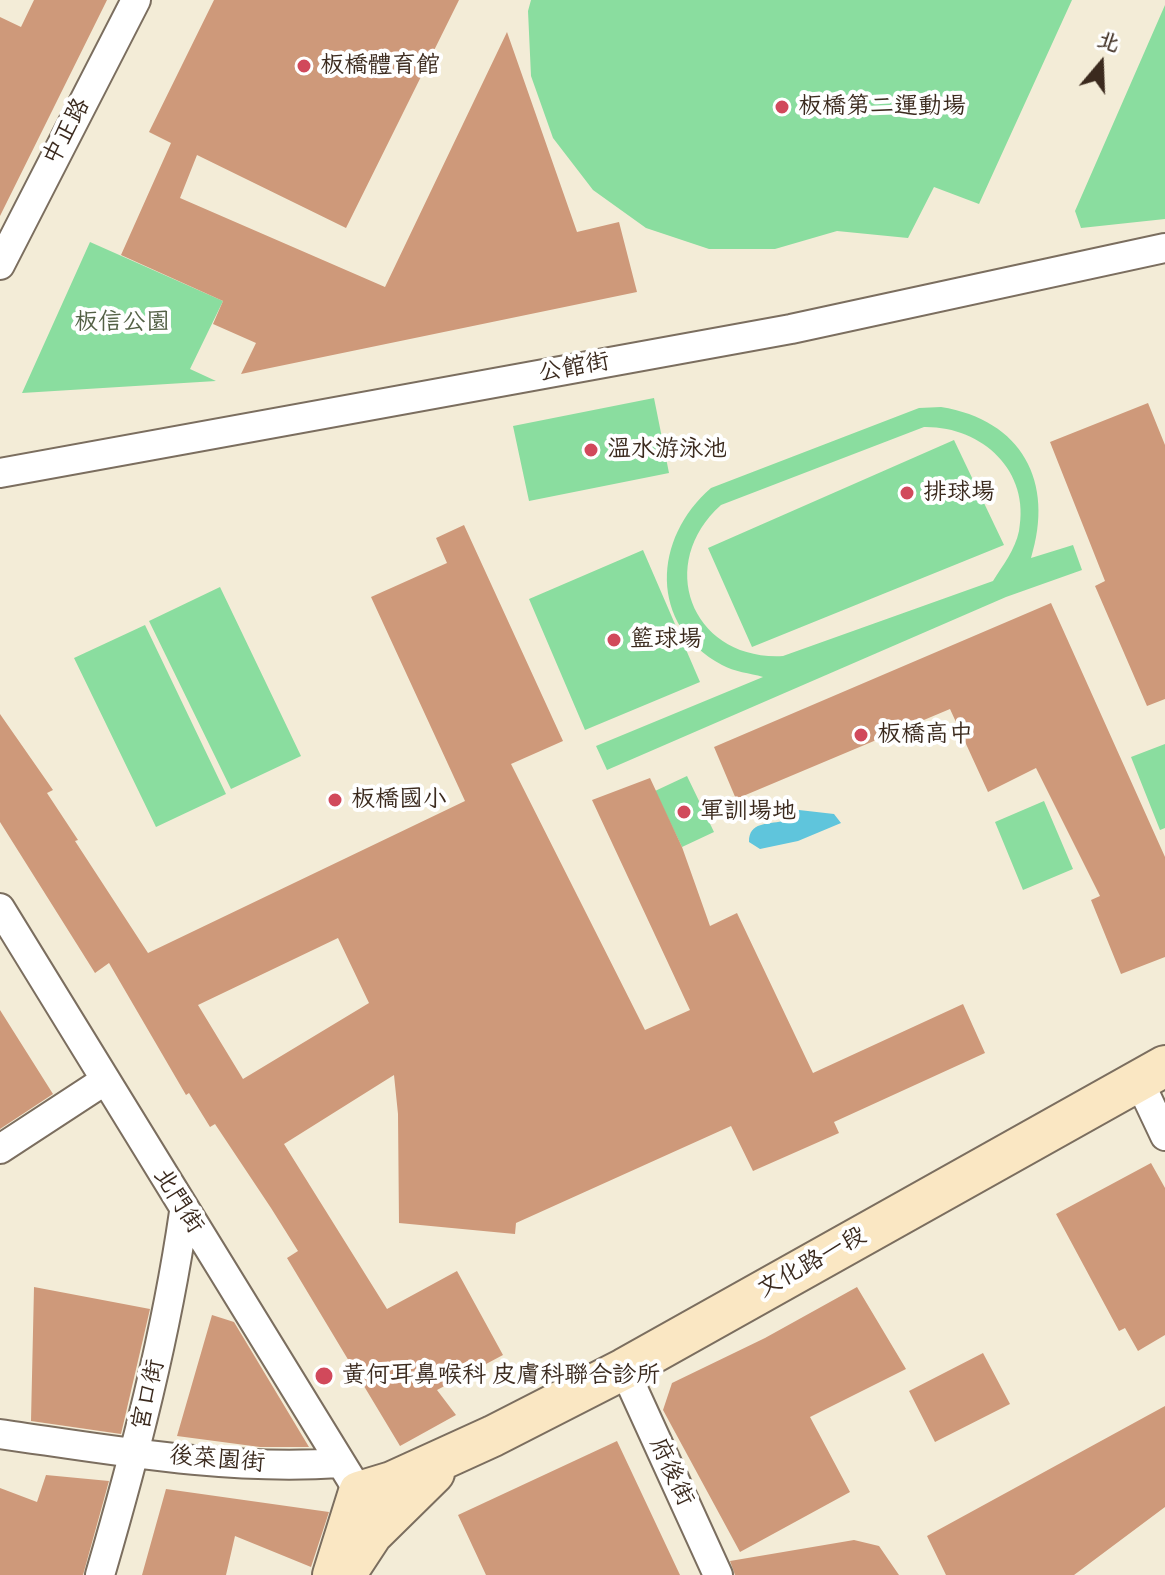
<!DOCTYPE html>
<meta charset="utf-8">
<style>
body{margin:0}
#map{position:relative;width:1165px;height:1575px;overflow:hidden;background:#f3ecd7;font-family:Sriracha,"LXGW WenKai TC",sans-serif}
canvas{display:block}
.north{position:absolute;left:1061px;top:24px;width:80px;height:80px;-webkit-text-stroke:6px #fff;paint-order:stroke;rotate:19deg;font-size:22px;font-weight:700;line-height:32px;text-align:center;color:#3b2a1e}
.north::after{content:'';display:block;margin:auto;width:28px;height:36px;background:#3b2a1e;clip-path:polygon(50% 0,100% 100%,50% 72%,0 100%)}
</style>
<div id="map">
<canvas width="1165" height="1575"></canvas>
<div class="north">北</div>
</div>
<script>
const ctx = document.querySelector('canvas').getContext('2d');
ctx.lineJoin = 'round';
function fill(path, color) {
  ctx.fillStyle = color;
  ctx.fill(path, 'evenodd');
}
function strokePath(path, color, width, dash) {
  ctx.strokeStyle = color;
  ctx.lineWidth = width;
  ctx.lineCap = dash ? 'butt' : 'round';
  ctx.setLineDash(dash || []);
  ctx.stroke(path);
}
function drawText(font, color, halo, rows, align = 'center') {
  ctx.font = font + ' Sriracha,"LXGW WenKai TC",sans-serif';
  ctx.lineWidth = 8;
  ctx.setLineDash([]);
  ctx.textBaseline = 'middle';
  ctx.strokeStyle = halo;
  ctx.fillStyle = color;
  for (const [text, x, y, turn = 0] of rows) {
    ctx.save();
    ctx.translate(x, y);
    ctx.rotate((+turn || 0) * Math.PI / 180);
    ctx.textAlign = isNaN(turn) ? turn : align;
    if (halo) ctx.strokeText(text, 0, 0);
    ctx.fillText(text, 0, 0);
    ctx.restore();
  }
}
const green = new Path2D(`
 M 531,0 L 1072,0 L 979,204 L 934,187 L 908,238 L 837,231 L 775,249 L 709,249 L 646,228 L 593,190 L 553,138 L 531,76 L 528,11 Z
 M 1165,5 L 1165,219 L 1081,228 L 1075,211 Z
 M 90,242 L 223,301 L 190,369 L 216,381 L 22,393 Z
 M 654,398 L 669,473 L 529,501 L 513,426 Z
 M 941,407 C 1022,420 1055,482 1031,558 L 1073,545 L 1082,570 L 1006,597 L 607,770 L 596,746 L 763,677 C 750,673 734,672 722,665 C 648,625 653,538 711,488 L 919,408 ZM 924,427 C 981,426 1031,470 1019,531 C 1015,550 1003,565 993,581 L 783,656 C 693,661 654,565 721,505 Z
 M 954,440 L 1004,545 L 752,647 L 708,548 Z
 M 643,550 L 700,682 L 585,730 L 529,599 Z
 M 220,587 L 301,756 L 231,789 L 149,621 Z
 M 145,625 L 226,794 L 156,827 L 74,658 Z
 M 1165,744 L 1165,828 L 1160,830 L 1131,757 Z
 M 687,776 L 714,832 L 682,847 L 655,791 Z
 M 1044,801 L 1073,869 L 1023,890 L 995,822 Z`);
const water = new Path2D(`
 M 799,810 L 834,814 L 841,823 L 798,841 L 760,849 L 749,842 C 749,821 768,825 782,821 C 788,819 794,813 799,810 Z`);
const building = new Path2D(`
 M 34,0 L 107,0 L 0,216 L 0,17 L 21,27 Z
 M 214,0 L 459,0 L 346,228 L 197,155 L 180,198 L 385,287 L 507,32 L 577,232 L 619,222 L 637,292 L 241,374 L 256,343 L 213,324 L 223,301 L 121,255 L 171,143 L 149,132 Z
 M 1148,403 L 1165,445 L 1165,699 L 1147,706 L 1095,586 L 1105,581 L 1050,442 Z
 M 464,525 L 563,741 L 511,764 L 645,1030 L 690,1010 L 592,800 L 650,778 L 682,847 L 710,926 L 737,913 L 813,1073 L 963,1004 L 985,1053 L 834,1122 L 839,1133 L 753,1171 L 731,1126 L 516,1223 L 515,1234 L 399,1223 L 398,1114 L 394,1075 L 284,1144 L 387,1309 L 457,1271 L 503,1355 L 437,1390 L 456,1415 L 400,1446 L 287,1258 L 298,1251 L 271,1208 L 215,1124 L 210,1127 L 189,1093 L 186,1095 L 109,963 L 95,973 L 0,822 L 0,714 L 53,790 L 47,793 L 78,840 L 75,841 L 148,953 L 465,801 L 371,597 L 447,563 L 436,538 ZM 338,938 L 369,1003 L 243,1079 L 198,1005 Z
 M 1051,603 L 1165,857 L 1165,957 L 1121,974 L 1091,900 L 1100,896 L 1036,768 L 988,792 L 950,709 L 736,799 L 714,747 Z
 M 0,1010 L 53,1094 L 0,1129 Z
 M 1151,1163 L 1165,1188 L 1165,1335 L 1138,1351 L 1125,1328 L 1119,1331 L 1056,1214 Z
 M 34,1287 L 150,1309 L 121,1434 L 31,1421 Z
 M 857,1287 L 906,1369 L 810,1417 L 850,1492 L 740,1552 L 663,1410 L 672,1383 L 765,1338 Z
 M 212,1315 L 234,1322 L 309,1447 L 260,1447 L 177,1436 Z
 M 983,1353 L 1010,1404 L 935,1442 L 909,1391 Z
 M 1165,1406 L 1165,1507 L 1074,1575 L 946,1575 L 927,1536 Z
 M 617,1441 L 680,1575 L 486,1575 L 458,1515 Z
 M 46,1475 L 109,1481 L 83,1575 L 0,1575 L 0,1488 L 37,1502 Z
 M 166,1489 L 329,1512 L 311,1567 L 235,1536 L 226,1575 L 142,1575 Z
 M 854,1540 L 879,1546 L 899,1575 L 735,1575 L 730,1561 Z`);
const street = new Path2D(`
 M 0,265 L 136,0
 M 0,473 L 791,329 L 1165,248
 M 0,908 L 359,1492
 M 1138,1079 L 1165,1136
 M 0,1149 L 104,1081
 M 624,1369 L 718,1575
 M 0,1434 C 112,1450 227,1471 340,1463
 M 100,1575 C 135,1455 166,1336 184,1212`);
const secondary = new Path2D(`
 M 347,1572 L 372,1534 L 434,1473
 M 333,1575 L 359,1492 L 392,1482 L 493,1436 L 624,1369 L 1165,1066`);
const markers = [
 [304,66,8,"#d1495b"],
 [782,107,8,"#d1495b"],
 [591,450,8,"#d1495b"],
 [907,493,8,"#d1495b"],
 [614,640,8,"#d1495b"],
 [861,735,8,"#d1495b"],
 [335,800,8,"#d1495b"],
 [684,812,8,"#d1495b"],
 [324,1376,10,"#d1495b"]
];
const poiNames = [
 ["板橋體育館",320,66],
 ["板橋第二運動場",798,107],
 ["溫水游泳池",607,450],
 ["排球場",923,493],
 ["籃球場",630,640],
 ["板橋高中",877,735],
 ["板橋國小",351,800],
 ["軍訓場地",700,812],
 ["黃何耳鼻喉科 皮膚科聯合診所",342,1376]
];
const streetNames = [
 ["中正路",67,132,-62],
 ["公館街",574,368,-10],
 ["北門街",178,1201,58],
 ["文化路一段",812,1263,-29],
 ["宮口街",149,1395,-77],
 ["後菜園街",217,1460,5],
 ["府後街",671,1472,65]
];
const parkNames = [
 ["板信公園",122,323]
];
fill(green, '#8add9f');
fill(water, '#5fc5dc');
fill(building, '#ce997a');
strokePath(street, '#7b6e5f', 32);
strokePath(secondary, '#7b6e5f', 44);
strokePath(street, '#fff', 28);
strokePath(secondary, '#fae7c3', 40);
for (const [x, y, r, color] of markers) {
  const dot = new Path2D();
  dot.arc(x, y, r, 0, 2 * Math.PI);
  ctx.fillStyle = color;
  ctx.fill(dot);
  strokePath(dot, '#fff', 3);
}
drawText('24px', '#3b2a1e', '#fff', poiNames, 'left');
drawText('24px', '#3b2a1e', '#fff', streetNames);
drawText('24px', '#536045', '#fff', parkNames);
</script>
